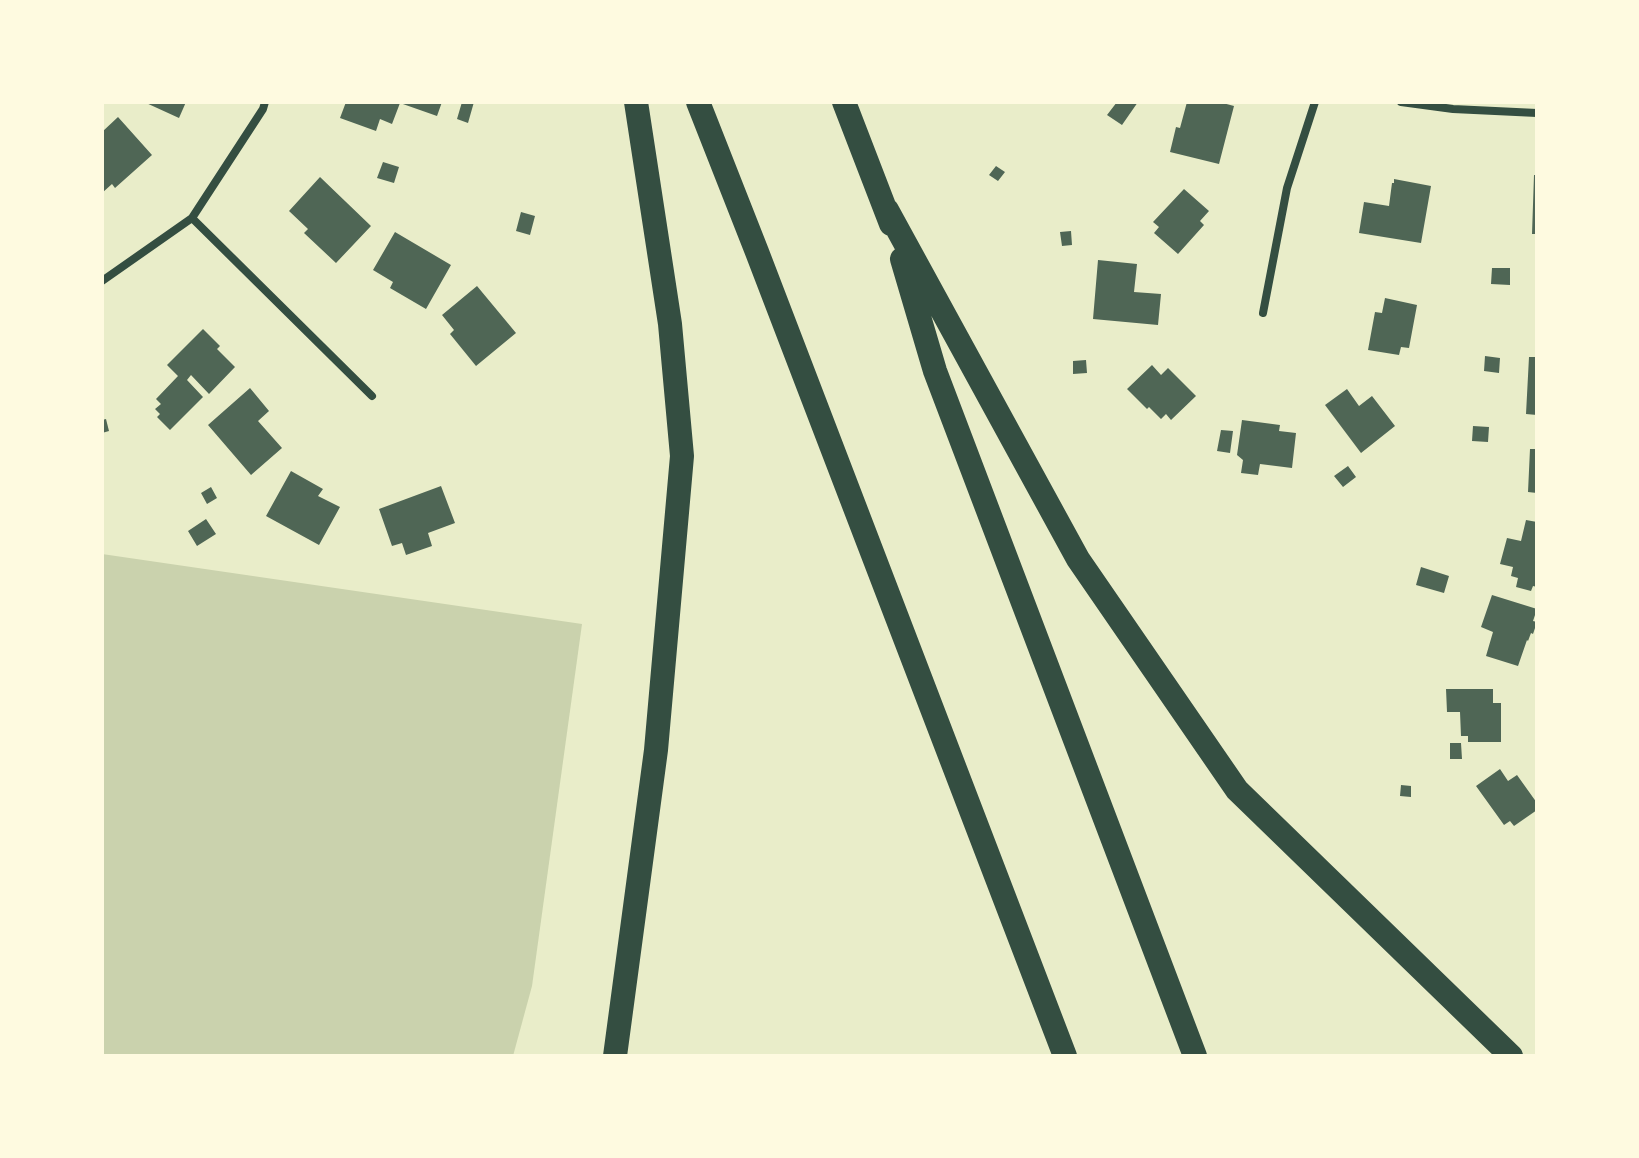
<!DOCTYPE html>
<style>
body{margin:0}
#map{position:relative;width:1639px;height:1158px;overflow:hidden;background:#e9edc9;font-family:Signika,sans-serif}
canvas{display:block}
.frame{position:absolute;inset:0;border:104px solid #fefae0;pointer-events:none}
</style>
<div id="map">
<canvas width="1639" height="1158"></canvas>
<div class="frame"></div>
</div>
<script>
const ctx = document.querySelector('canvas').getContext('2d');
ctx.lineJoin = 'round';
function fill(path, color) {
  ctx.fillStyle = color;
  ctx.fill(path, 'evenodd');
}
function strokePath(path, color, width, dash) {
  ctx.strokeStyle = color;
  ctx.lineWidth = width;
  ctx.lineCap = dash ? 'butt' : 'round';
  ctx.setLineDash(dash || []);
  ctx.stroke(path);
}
const green = new Path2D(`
 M 102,554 L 582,624 L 532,986 L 513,1056 L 102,1056 Z`);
const building = new Path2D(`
 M 144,102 L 186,102 L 179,118 Z
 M 346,102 L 442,102 L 437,116 L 400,103 L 392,124 L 380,119 L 376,131 L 340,118 Z
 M 462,102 L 474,102 L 468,123 L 457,119 Z
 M 1117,102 L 1138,102 L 1122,125 L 1107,115 Z
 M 1187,102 L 1219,102 L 1234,106 L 1219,164 L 1170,152 L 1176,127 L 1180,128 Z
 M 118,117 L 152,155 L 115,188 L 112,184 L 102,193 L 102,132 Z
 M 383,162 L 399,167 L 394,183 L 377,178 Z
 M 996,166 L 1005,172 L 998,181 L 989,175 Z
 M 1534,175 L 1537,175 L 1537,234 L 1532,234 Z
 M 320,177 L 371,226 L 336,263 L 304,233 L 308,229 L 289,211 Z
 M 1394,179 L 1431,186 L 1421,243 L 1359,233 L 1364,202 L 1389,206 L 1392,183 L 1394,183 Z
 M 1184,189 L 1209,211 L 1200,221 L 1204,225 L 1178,254 L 1154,233 L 1159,227 L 1153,222 Z
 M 521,212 L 535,216 L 530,235 L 516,231 Z
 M 1071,231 L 1072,245 L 1062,246 L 1060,232 Z
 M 395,232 L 451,265 L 426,309 L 390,288 L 393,282 L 373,270 Z
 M 1098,260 L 1137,264 L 1134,292 L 1161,294 L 1158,325 L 1093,319 Z
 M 1492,268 L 1510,268 L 1510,285 L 1491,284 Z
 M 477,286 L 516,333 L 476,366 L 450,334 L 454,330 L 442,315 Z
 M 1385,298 L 1417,305 L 1409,348 L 1401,347 L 1399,355 L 1368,350 L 1375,312 L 1382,313 Z
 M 203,329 L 220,346 L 217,349 L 235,367 L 209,394 L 191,375 L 187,380 L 203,397 L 170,430 L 157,417 L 160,414 L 155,409 L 161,404 L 156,399 L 178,376 L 167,365 Z
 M 1485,356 L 1500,358 L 1499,373 L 1484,371 Z
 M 1529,357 L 1537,357 L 1537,415 L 1526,414 Z
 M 1086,360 L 1087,373 L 1073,374 L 1073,361 Z
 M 1152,365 L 1161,375 L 1168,368 L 1196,396 L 1171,420 L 1166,414 L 1161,419 L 1149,407 L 1147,409 L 1127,389 Z
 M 250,388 L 269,411 L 258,421 L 282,448 L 251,475 L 208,425 Z
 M 1347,389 L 1359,406 L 1372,396 L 1395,426 L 1361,453 L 1325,405 Z
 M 106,419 L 109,431 L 102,433 L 102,420 Z
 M 1242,420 L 1280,425 L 1279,431 L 1296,433 L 1292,468 L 1260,464 L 1258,475 L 1241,473 L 1243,460 L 1237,455 Z
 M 1473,426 L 1489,427 L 1488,442 L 1472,441 Z
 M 1221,430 L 1233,431 L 1230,453 L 1217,451 Z
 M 1530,449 L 1537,449 L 1537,493 L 1528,492 Z
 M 1348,466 L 1356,477 L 1343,487 L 1334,476 Z
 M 291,471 L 323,489 L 318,496 L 340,507 L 319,545 L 266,516 Z
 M 441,486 L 455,523 L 428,533 L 432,546 L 406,555 L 402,543 L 392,546 L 379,509 Z
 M 211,487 L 217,498 L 207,504 L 201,493 Z
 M 206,519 L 216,534 L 197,546 L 188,531 Z
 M 1526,520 L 1537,522 L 1537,587 L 1533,586 L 1531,591 L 1516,587 L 1518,578 L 1511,576 L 1513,567 L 1500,564 L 1507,538 L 1521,541 Z
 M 1421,567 L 1449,576 L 1444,593 L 1416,585 Z
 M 1492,595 L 1537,609 L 1533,621 L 1537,622 L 1533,634 L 1531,633 L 1528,641 L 1527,640 L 1518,666 L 1486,656 L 1493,632 L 1481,627 Z
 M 1446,689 L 1493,689 L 1493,703 L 1501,703 L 1501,742 L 1468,742 L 1468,736 L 1461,736 L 1460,712 L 1447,712 Z
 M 1450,743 L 1461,743 L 1462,759 L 1450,759 Z
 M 1500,769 L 1508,781 L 1517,775 L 1537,803 L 1537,810 L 1514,826 L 1510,821 L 1504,825 L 1476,786 Z
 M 1401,785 L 1411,786 L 1411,797 L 1400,796 Z`);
const minor = new Path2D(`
 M 1401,102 L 1453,109 L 1537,113
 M 192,218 L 372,396
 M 102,281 L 192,218 L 263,109 L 265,102
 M 1263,313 L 1287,188 L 1315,102`);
const motorway = new Path2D(`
 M 698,102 L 757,252 L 1065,1056
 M 844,102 L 891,224
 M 887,210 L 1078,559 L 1237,790 L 1511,1056
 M 902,259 L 935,371 L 1195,1056
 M 615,1056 L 656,750 L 682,456 L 670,324 L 636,102`);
fill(green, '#cad2ad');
fill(building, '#4f6655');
strokePath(minor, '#344e41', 8);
strokePath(motorway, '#344e41', 24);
</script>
